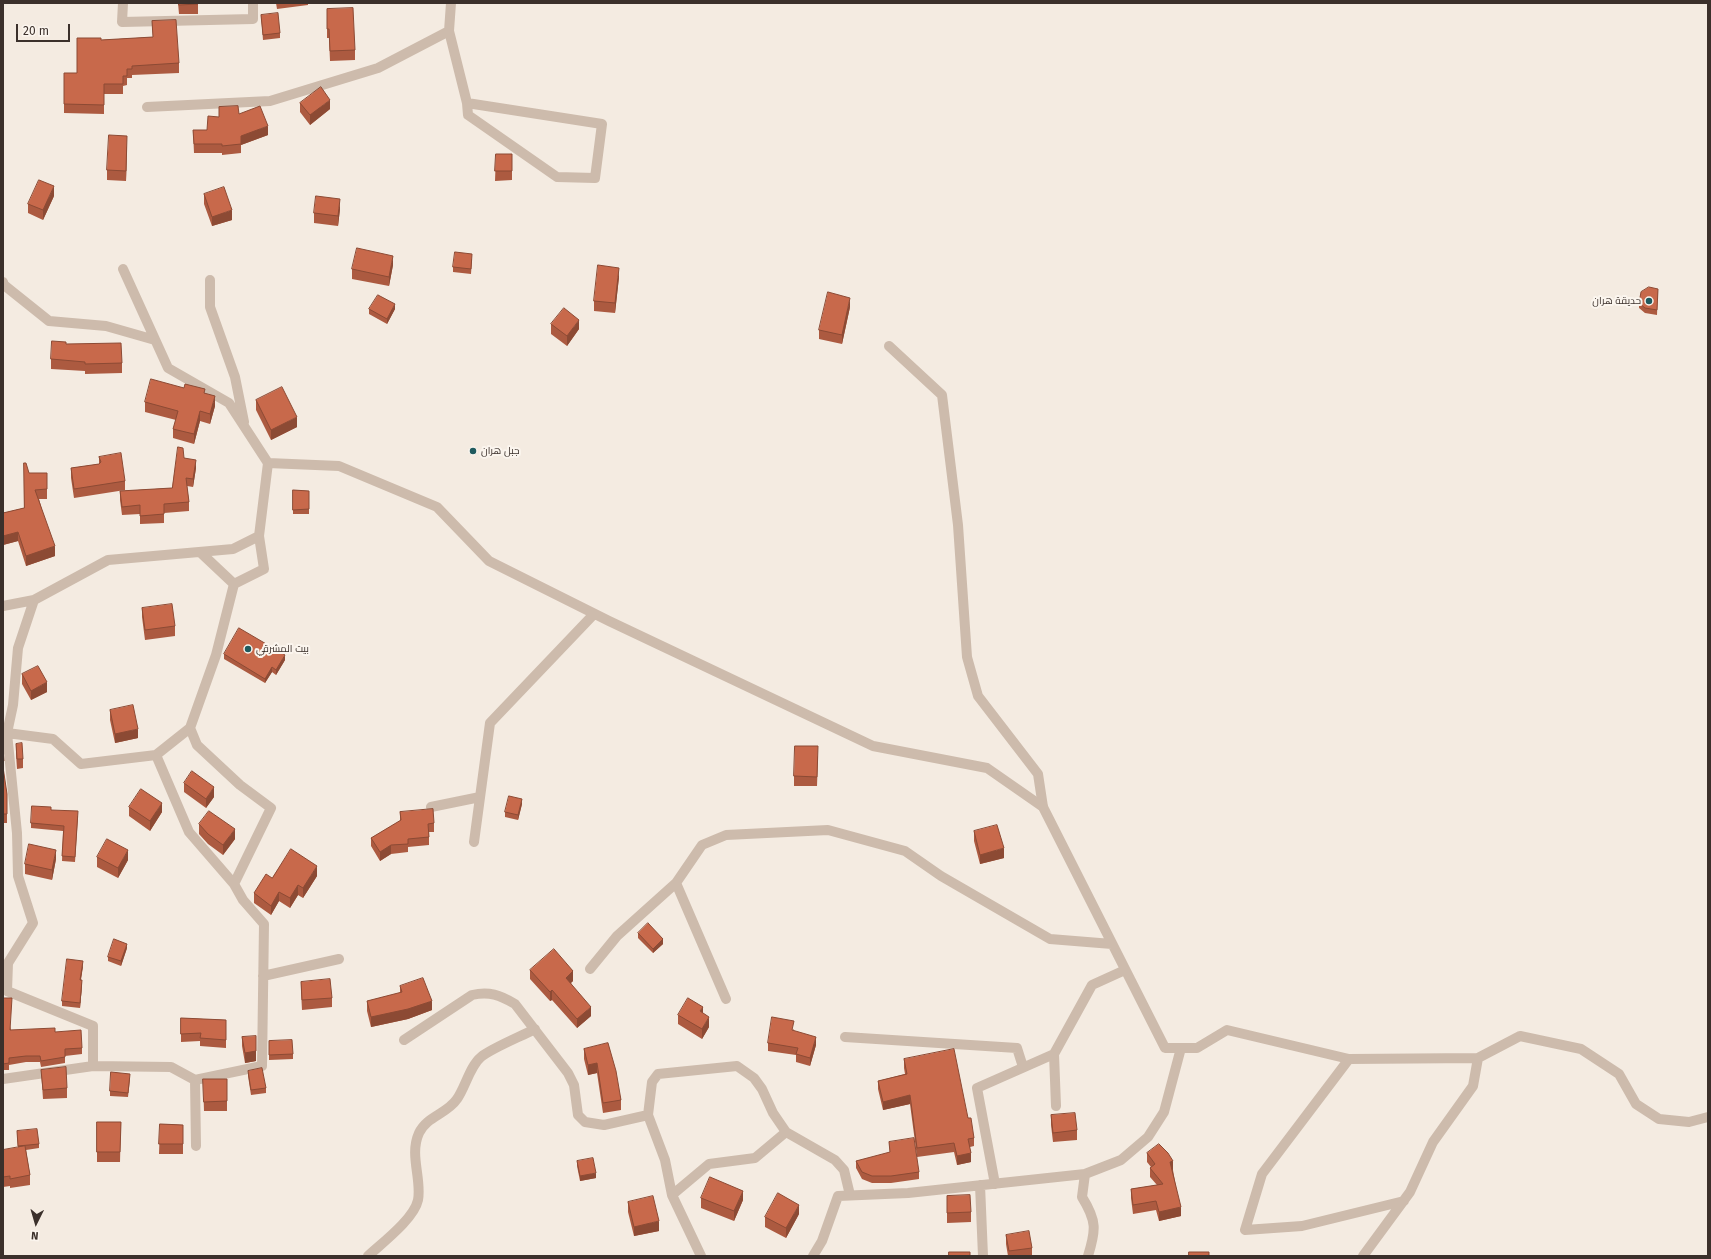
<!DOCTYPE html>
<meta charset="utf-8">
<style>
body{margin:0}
#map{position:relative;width:1711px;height:1259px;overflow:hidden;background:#f4ebe1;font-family:"Fira Sans",sans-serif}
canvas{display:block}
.frame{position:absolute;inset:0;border:4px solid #3b302b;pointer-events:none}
.north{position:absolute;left:16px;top:1203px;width:40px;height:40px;-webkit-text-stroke:3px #fbf5ee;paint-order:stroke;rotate:185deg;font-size:11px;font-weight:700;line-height:16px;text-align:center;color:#3b302b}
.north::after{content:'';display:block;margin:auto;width:14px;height:18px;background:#3b302b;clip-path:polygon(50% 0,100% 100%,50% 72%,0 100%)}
.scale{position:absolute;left:16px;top:24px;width:54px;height:18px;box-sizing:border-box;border:2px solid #3b302b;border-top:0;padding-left:5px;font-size:12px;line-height:14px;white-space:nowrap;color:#3b302b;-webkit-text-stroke:3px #fbf5ee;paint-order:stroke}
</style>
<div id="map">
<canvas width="1711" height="1259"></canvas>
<div class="frame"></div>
<div class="north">N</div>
<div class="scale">20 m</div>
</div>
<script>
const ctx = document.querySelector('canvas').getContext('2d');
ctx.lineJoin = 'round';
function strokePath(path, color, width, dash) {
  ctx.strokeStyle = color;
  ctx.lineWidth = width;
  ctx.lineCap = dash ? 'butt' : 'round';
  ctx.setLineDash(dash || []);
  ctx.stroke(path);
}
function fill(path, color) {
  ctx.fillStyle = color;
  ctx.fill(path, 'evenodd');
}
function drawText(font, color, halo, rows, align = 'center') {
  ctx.font = font + ' "Fira Sans",Cairo,sans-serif';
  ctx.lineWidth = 4;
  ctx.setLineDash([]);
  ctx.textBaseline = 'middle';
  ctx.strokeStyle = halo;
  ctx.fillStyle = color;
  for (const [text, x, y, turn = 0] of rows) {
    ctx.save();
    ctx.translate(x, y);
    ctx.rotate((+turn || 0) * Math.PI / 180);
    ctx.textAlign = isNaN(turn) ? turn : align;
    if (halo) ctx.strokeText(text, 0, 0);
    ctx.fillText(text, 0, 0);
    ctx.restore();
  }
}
const lane = new Path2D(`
 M 889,346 L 942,395 L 958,525 L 967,657 L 978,696 L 1038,774 L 1043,807`);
const street = new Path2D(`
 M 123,3 L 122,22 L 253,19 L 253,3
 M 451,3 L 449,31 L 467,103 L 468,115 L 557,177 L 595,178 L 602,124 L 467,103
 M 147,107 L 270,101 L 378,68 L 449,31
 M 123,269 L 168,368 L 229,403 L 268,463
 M 210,280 L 210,307 L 235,377 L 244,422
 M 3,282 L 4,285 L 49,321 L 106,326 L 155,340
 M 200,552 L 234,584
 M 34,600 L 18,648 L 13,705 L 7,733 L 17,833 L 18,876 L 33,923 L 8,963 L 7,991 L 93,1026 L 93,1066
 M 3,606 L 34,600 L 108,560 L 233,549 L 259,536 L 268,463 L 339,466 L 437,507 L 489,561 L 609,621 L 873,746 L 987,768 L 1043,807 L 1165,1048 L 1197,1048 L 1227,1030 L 1349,1059 L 1478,1058 L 1520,1036 L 1581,1049 L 1619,1074 L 1636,1104 L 1659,1119 L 1689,1122 L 1708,1117
 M 7,733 L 53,739 L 81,764 L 156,755 L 190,728
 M 431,807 L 480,797
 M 474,842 L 490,723 L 594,614
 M 676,883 L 726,999
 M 234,884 L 271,808 L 240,785 L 197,745 L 190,728 L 216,655 L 234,584 L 264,569 L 259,536
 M 590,969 L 617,936 L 676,883 L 702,845 L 726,835 L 828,830 L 905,851 L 941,876 L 1050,939 L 1112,944
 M 263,976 L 339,959
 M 845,1037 L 1017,1048 L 1023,1067
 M 404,1040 L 472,995 C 489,991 500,995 515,1004 L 568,1073 L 574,1085 L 578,1115 L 585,1122 L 604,1125 L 648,1115
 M 1054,1054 L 1056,1106
 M 1349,1059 L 1262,1174 L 1245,1230 L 1302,1226 L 1404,1201
 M 3,1079 L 93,1066 L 171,1067 L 195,1080 L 262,1066 L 264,924 L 243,900 L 234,884 L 189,832 L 156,755
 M 195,1080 L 196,1146
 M 1085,1174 L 1082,1197 C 1097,1221 1096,1230 1088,1256
 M 995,1184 L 977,1088 L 1054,1054 L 1092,985 L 1125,970
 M 980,1185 L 983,1256
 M 672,1195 L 709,1164 L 755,1158 L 786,1132
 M 368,1256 C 382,1243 414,1219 418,1200 C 422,1179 409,1155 419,1133 C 427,1116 447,1114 457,1099 C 465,1088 470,1066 481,1057 C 492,1048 522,1036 535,1029
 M 701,1256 L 672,1195 L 665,1160 L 648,1115 L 652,1082 L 658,1074 L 737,1066 L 754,1078 L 762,1089 L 773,1113 L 786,1132 L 835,1160 L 844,1170 L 850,1195
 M 813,1256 L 822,1241 L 838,1196 L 908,1193 L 1085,1174 L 1121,1160 L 1148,1137 L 1164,1112 L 1181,1048
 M 1363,1256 L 1410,1192 L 1433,1142 L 1473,1086 L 1478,1058`);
const wall = new Path2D(`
 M 178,3 L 198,3 L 198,14 L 179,14 Z
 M 276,3 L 308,3 L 308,5 L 277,9 Z
 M 327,9 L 355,50 L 355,60 L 330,61 L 329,38 L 327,38 Z
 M 261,15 L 280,33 L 280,38 L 263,40 Z
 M 152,21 L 179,63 L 179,73 L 132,75 L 132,78 L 127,78 L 127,85 L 123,86 L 123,94 L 104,94 L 104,114 L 64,113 L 64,73 L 77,73 L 101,40 L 153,37 Z
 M 300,103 L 330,109 L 310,125 L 300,112 Z
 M 219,107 L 239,114 L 268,135 L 241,145 L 241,153 L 222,155 L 222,153 L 194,153 L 193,130 L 207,130 L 219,117 Z
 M 127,146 L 126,181 L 107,180 L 107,170 Z
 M 496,154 L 512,154 L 512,180 L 495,181 Z
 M 204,194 L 232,220 L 212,226 L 204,204 Z
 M 54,196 L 43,220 L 28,213 L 28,204 Z
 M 340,209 L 338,226 L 314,223 L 314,213 Z
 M 472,259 L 471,274 L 453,272 L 453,267 Z
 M 393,265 L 389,286 L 352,279 L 352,269 Z
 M 619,277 L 615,313 L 594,311 L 594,301 Z
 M 1658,289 L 1657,315 L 1645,313 L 1639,308 L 1639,303 Z
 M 850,307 L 842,344 L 819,339 L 819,330 Z
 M 369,309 L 395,309 L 387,324 L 369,314 Z
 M 551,324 L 579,329 L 567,346 L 551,334 Z
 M 66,344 L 122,363 L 122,373 L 85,374 L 85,371 L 51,369 L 51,359 Z
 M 205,393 L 215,406 L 210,424 L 200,421 L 194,444 L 173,438 L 173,429 L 176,420 L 145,412 L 145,402 Z
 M 256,400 L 297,427 L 271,440 L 256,410 Z
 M 99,457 L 125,481 L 125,490 L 74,498 L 71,478 L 71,468 L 99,464 Z
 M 184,458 L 196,468 L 193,487 L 187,486 L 189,502 L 189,511 L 164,513 L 164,523 L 140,524 L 140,514 L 122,515 L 120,500 L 120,491 L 172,488 Z
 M 29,473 L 47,473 L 47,499 L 39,499 L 55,556 L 26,566 L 18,541 L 3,545 L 3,513 L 24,508 Z
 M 293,490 L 309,491 L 309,514 L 293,514 Z
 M 142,608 L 175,626 L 175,636 L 145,640 L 142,617 Z
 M 224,654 L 285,660 L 276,675 L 272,672 L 265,683 L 224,659 Z
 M 22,674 L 47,692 L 31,700 L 22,684 Z
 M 110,710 L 138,738 L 115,743 L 110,720 Z
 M 16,744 L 23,759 L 23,768 L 17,769 L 16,754 Z
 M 3,750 L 4,761 L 4,769 L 3,770 L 7,794 L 7,823 L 3,823 Z
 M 818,756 L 817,786 L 794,786 L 794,776 Z
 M 184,783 L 214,797 L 206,808 L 184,792 Z
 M 522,804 L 518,820 L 505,817 L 505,812 Z
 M 129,807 L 162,812 L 150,831 L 129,816 Z
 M 51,810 L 78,816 L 75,862 L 62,861 L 63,831 L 31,828 L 31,823 Z
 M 400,812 L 434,823 L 434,832 L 429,832 L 429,845 L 408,847 L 408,852 L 391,854 L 380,861 L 371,846 L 371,838 L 400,821 Z
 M 199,824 L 235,839 L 223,855 L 208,844 L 199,834 Z
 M 974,831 L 1004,858 L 980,864 L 974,841 Z
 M 97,857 L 128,860 L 118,878 L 97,867 Z
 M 56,859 L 52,880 L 25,874 L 25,864 Z
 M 317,876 L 303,898 L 298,895 L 290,908 L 279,901 L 271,915 L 254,903 L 254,893 L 272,878 Z
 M 638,933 L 663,944 L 653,953 L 638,938 Z
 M 127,948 L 121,966 L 108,961 L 108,957 Z
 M 83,966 L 81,980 L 82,985 L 80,1008 L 62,1006 L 62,1001 Z
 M 530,970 L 573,981 L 571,983 L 591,1016 L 577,1028 L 552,1000 L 550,1001 L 530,979 Z
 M 301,982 L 332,998 L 332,1007 L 302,1010 L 301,991 Z
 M 400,986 L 432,1010 L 408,1019 L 371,1027 L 367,1011 L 367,1001 L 400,993 Z
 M 3,998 L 11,1030 L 55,1032 L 82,1048 L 82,1054 L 65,1056 L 65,1063 L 41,1067 L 40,1062 L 26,1062 L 9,1065 L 9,1070 L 3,1070 Z
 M 678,1015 L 709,1027 L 702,1039 L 678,1024 Z
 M 181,1018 L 226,1020 L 226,1048 L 200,1046 L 200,1041 L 181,1042 Z
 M 794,1029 L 793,1031 L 816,1045 L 810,1066 L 796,1062 L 796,1055 L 768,1051 L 768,1043 Z
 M 242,1037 L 256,1061 L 245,1063 L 242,1046 Z
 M 269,1041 L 293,1054 L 293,1059 L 269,1060 Z
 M 608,1043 L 621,1100 L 621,1110 L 603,1113 L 597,1073 L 588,1075 L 584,1059 L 584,1049 Z
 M 904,1059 L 968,1118 L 974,1138 L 974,1146 L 970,1147 L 971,1162 L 957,1165 L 954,1152 L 917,1157 L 910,1104 L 883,1110 L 878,1089 L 878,1081 L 905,1074 L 904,1068 Z
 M 41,1070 L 67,1088 L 67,1098 L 43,1099 Z
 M 248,1071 L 266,1088 L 266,1093 L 251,1095 L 248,1076 Z
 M 130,1079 L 128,1097 L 110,1096 L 110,1091 Z
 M 203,1079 L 227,1079 L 227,1111 L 204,1111 Z
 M 1051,1115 L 1077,1130 L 1077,1140 L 1053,1142 L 1051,1125 Z
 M 97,1122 L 121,1122 L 120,1162 L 97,1162 Z
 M 160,1124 L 183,1125 L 183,1154 L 159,1154 Z
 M 17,1131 L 39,1144 L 39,1148 L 26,1150 L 30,1175 L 30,1185 L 10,1188 L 10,1186 L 3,1187 L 3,1150 L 18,1148 Z
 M 889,1142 L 919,1172 L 919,1179 L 891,1183 L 872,1183 L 862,1179 L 856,1168 L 856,1161 L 890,1153 Z
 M 1147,1153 L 1173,1170 L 1181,1216 L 1159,1221 L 1156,1210 L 1133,1214 L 1131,1198 L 1131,1189 L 1157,1185 L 1150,1177 L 1150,1168 L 1151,1167 L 1147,1162 Z
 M 577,1161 L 596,1178 L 580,1181 L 577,1166 Z
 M 947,1196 L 971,1212 L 971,1222 L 947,1223 Z
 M 701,1198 L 743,1200 L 734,1221 L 701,1208 Z
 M 628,1202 L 659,1231 L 634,1236 L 628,1212 Z
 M 799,1214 L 786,1238 L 765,1227 L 765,1217 Z
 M 1006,1235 L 1032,1248 L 1032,1256 L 1008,1256 L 1006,1244 Z`);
const shadedWall = new Path2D(`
 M 330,100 L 330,109 L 310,125 L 310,115 Z
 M 268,126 L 268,135 L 241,145 L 241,136 Z
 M 127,136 L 127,146 L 126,181 L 126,171 Z
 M 54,186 L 54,196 L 43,220 L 43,210 Z
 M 340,199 L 340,209 L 338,226 L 338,216 Z
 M 232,210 L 232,220 L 212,226 L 212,217 Z
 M 393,256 L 393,265 L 389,286 L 389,277 Z
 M 619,268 L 619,277 L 615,313 L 615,303 Z
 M 850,298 L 850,307 L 842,344 L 842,335 Z
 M 395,304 L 395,309 L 387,324 L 387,319 Z
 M 579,320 L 579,329 L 567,346 L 567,336 Z
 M 215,396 L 215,406 L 210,424 L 210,414 Z
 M 200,411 L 200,421 L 194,444 L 194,434 Z
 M 297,417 L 297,427 L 271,440 L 271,430 Z
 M 196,460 L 196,468 L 193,487 L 193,479 Z
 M 18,532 L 18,541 L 3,545 L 3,536 Z
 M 55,546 L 55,556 L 26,566 L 26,556 Z
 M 285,655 L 285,660 L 276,675 L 276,670 Z
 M 272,667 L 272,672 L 265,683 L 265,679 Z
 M 47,682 L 47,692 L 31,700 L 31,691 Z
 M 138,729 L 138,738 L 115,743 L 115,734 Z
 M 214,787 L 214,797 L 206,808 L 206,799 Z
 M 522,799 L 522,804 L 518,820 L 518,815 Z
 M 162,803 L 162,812 L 150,831 L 150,821 Z
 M 235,829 L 235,839 L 223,855 L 223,845 Z
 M 391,845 L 391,854 L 380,861 L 380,852 Z
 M 1004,848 L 1004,858 L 980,864 L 980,855 Z
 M 56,850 L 56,859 L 52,880 L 52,870 Z
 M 128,850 L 128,860 L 118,878 L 118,868 Z
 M 317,866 L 317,876 L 303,898 L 303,888 Z
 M 298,885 L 298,895 L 290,908 L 290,898 Z
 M 279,892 L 279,901 L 271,915 L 271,906 Z
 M 663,939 L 663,944 L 653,953 L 653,949 Z
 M 127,944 L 127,948 L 121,966 L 121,961 Z
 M 83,961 L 83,966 L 80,984 L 80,980 Z
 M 573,971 L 573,981 L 566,987 L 566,978 Z
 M 82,980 L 82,985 L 80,1008 L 80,1003 Z
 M 552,990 L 552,1000 L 550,1001 L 550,992 Z
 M 432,1001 L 432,1010 L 408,1019 L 371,1027 L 371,1017 Z
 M 591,1007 L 591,1016 L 577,1028 L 577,1019 Z
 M 703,1007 L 703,1016 L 700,1011 Z
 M 709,1017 L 709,1027 L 702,1039 L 702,1029 Z
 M 816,1037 L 816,1045 L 810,1066 L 810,1058 Z
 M 256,1046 L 256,1061 L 245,1063 L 245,1053 Z
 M 597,1063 L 597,1073 L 588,1075 L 588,1065 Z
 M 910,1095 L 910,1104 L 883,1110 L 883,1102 Z
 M 971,1153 L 971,1162 L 957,1165 L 957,1156 Z
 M 1173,1161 L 1173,1170 L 1170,1171 L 1170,1162 Z
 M 596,1173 L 596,1178 L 580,1181 L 580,1176 Z
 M 743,1191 L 743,1200 L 734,1221 L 734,1211 Z
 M 799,1205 L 799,1214 L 786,1238 L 786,1228 Z
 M 1181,1207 L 1181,1216 L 1159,1221 L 1159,1212 Z
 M 659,1221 L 659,1231 L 634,1236 L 634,1227 Z`);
const building = new Path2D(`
 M 179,3 L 198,3 L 198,4 L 179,5 Z
 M 353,8 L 355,50 L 330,51 L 329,29 L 327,29 L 327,9 Z
 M 278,13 L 280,33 L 263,35 L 261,15 Z
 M 176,20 L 179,63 L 132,66 L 132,69 L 127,69 L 127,76 L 123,76 L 123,84 L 104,84 L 104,105 L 64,104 L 64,73 L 77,73 L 77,38 L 101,38 L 101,40 L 153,37 L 152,21 Z
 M 321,87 L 330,100 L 310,115 L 300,103 Z
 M 238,106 L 239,114 L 260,106 L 268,126 L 241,136 L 241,144 L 222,146 L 222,144 L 194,144 L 193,130 L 207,130 L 208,116 L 219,117 L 219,107 Z
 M 109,135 L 127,136 L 126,171 L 107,170 Z
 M 496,154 L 512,154 L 512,171 L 495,171 Z
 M 39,180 L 54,186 L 43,210 L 28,204 Z
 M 224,187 L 232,210 L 212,217 L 204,194 Z
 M 316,196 L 340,199 L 338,216 L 314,213 Z
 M 357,248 L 393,256 L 389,277 L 352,269 Z
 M 455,252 L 472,254 L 471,269 L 453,267 Z
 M 598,265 L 619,268 L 615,303 L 594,301 Z
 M 1649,287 L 1658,289 L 1657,310 L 1645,308 L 1639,303 L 1641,292 Z
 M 828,292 L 850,298 L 842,335 L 819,330 Z
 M 378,295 L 395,304 L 387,319 L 369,309 Z
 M 564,308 L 579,320 L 567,336 L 551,324 Z
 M 52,341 L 66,342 L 66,344 L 121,343 L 122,363 L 85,364 L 85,362 L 51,359 Z
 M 151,379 L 184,388 L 185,384 L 205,389 L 204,393 L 215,396 L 210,414 L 200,411 L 194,434 L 173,429 L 178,411 L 145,402 Z
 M 282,387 L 297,417 L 271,430 L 256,400 Z
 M 178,447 L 183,448 L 184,458 L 196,460 L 193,479 L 186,478 L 189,502 L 164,504 L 164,514 L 140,516 L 140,505 L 122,507 L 120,491 L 172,488 Z
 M 121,453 L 125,481 L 74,489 L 71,468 L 99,464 L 101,462 L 99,457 Z
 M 24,463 L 26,463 L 29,473 L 47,473 L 47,489 L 35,490 L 55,546 L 26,556 L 18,532 L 3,536 L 3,513 L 24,508 Z
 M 293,490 L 309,491 L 309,509 L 293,510 Z
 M 172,604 L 175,626 L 145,630 L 142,608 Z
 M 239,628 L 285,655 L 276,670 L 272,667 L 265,679 L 224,654 Z
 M 38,666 L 47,682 L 31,691 L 22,674 Z
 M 133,705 L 138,729 L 115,734 L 110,710 Z
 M 22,743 L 23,759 L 17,759 L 16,744 Z
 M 795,746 L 818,746 L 817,777 L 794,776 Z
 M 3,750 L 4,761 L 3,761 Z
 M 3,767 L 7,794 L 7,814 L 3,814 Z
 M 192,771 L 214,787 L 206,799 L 184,783 Z
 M 141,789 L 162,803 L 150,821 L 129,807 Z
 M 509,796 L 522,799 L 518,815 L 505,812 Z
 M 32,806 L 51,807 L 51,810 L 78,811 L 75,857 L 62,856 L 64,826 L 31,823 Z
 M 433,809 L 434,823 L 428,824 L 429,837 L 408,839 L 408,844 L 391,845 L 380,852 L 371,838 L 401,820 L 400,812 Z
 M 209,811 L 235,829 L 223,845 L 208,834 L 199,824 Z
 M 997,825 L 1004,848 L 980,855 L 974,831 Z
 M 107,839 L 128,850 L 118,868 L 97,857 Z
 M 29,844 L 56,850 L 52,870 L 25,864 Z
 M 291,849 L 317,866 L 303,888 L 298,885 L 290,898 L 279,892 L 271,906 L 254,893 L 266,874 L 272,878 Z
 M 648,923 L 663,939 L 653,949 L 638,933 Z
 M 114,939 L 127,944 L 121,961 L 108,957 Z
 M 554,949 L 573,971 L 566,978 L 591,1007 L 577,1019 L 552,990 L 550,992 L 530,970 Z
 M 67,959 L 83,961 L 80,980 L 82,980 L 80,1003 L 62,1001 Z
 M 423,978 L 432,1001 L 408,1009 L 371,1017 L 367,1001 L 402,992 L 400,986 Z
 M 330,979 L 332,998 L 302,1000 L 301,982 Z
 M 3,998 L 12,998 L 10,1030 L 55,1028 L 55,1032 L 81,1030 L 82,1048 L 65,1049 L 65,1057 L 41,1061 L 40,1056 L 26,1056 L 9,1058 L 9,1063 L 3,1064 Z
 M 688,998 L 703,1007 L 700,1011 L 709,1017 L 702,1029 L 678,1015 Z
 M 772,1017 L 794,1021 L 792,1030 L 816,1037 L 810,1058 L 796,1054 L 798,1048 L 768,1043 Z
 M 181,1018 L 226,1020 L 226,1040 L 200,1038 L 201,1033 L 181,1034 Z
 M 256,1036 L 256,1051 L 245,1053 L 242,1037 Z
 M 292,1040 L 293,1054 L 269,1055 L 269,1041 Z
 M 608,1043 L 616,1071 L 621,1100 L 603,1103 L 597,1063 L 588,1065 L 584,1049 Z
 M 954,1049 L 968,1118 L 971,1118 L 974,1138 L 968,1139 L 971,1153 L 957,1156 L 954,1143 L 917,1148 L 910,1095 L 883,1102 L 878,1081 L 907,1074 L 904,1059 Z
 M 66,1067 L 67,1088 L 43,1090 L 41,1070 Z
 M 262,1068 L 266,1088 L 251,1090 L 248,1071 Z
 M 111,1072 L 130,1074 L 128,1093 L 110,1091 Z
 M 203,1079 L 227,1079 L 227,1101 L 204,1102 Z
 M 1075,1113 L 1077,1130 L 1053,1133 L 1051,1115 Z
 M 97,1122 L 121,1122 L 120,1152 L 97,1152 Z
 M 160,1124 L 183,1125 L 183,1144 L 159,1144 Z
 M 37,1129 L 39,1144 L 18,1146 L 17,1131 Z
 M 914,1138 L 919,1172 L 891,1176 L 872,1176 L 862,1172 L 856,1161 L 890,1152 L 889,1142 Z
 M 1159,1144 L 1168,1153 L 1173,1161 L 1170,1162 L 1181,1207 L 1159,1212 L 1156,1201 L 1133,1205 L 1131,1189 L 1163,1184 L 1150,1168 L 1155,1164 L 1147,1153 Z
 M 25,1146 L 30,1175 L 10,1179 L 10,1176 L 3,1177 L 3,1150 Z
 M 593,1158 L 596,1173 L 580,1176 L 577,1161 Z
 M 710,1177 L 743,1191 L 734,1211 L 701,1198 Z
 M 778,1193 L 799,1205 L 786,1228 L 765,1217 Z
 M 970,1195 L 971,1212 L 947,1213 L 947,1196 Z
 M 653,1196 L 659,1221 L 634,1227 L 628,1202 Z
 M 1029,1231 L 1032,1248 L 1009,1251 L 1006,1235 Z
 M 949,1252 L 970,1252 L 970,1256 L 949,1256 Z
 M 1189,1252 L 1209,1252 L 1209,1256 L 1189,1256 Z`);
const markers = [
 [1649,301,4,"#1f5a5e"],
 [473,451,4,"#1f5a5e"],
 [248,649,4,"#1f5a5e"]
];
const poiNames = [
 ["حديقة هران",1641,301,"right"],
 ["جبل هران",481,451],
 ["بيت المشرقي",256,649]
];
strokePath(lane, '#cdbbac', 10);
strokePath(street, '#cdbbac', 10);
fill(wall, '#ac5a40');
fill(shadedWall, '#8c4a34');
fill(building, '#c8694b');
strokePath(building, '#8c4a34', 1);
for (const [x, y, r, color] of markers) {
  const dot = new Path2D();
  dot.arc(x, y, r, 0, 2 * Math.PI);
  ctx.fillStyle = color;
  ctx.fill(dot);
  strokePath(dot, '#fbf5ee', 1.5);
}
drawText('10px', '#3b302b', '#fbf5ee', poiNames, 'left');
</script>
